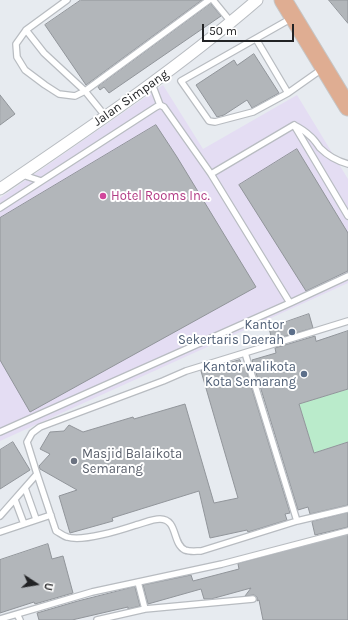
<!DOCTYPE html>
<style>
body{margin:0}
#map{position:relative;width:348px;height:620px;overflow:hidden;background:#e7ebf0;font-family:Karla,sans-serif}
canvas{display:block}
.north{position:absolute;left:16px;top:564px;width:40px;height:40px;-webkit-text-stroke:3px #fff;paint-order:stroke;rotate:102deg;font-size:11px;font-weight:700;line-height:16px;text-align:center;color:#222325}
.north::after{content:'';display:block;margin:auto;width:14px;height:18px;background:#222325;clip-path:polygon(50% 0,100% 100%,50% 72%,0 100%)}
.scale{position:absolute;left:202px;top:24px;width:92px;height:18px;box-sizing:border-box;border:2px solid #222325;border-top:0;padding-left:5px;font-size:12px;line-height:14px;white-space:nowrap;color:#222325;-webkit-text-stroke:3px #fff;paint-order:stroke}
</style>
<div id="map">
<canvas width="348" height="620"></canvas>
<div class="north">U</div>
<div class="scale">50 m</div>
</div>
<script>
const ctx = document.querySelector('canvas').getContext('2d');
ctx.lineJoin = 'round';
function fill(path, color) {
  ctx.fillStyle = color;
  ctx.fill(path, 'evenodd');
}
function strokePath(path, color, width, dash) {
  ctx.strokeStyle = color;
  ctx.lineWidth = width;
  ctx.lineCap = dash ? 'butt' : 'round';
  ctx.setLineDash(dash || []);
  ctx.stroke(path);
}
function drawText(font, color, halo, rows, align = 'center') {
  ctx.font = font + ' Karla,sans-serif';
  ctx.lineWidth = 4;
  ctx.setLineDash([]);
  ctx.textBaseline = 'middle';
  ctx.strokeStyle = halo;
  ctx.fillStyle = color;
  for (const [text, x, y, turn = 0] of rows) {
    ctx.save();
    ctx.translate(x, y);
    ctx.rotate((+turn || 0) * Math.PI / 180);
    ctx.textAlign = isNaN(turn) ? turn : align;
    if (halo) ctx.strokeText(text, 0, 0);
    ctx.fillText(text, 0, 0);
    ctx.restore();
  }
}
const commercial = new Path2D(`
 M 163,85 L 203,149 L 297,95 L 348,179 L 348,283 L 0,441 L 0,198 Z`);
const green = new Path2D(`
 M 348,389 L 348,442 L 314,453 L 299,404 Z`);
const building = new Path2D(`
 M 81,0 L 202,0 L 86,85 L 45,25 Z
 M 329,0 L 348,0 L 348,23 Z
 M 211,4 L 221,16 L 109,93 L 104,87 L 100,90 L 98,87 Z
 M 254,54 L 279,93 L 252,108 L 247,100 L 224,115 L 217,117 L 196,85 L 234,60 L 237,65 Z
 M 0,95 L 15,114 L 0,125 Z
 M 156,125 L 177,157 L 256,287 L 30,412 L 0,360 L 0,218 Z
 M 297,149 L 348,233 L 348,271 L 306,291 L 239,185 Z
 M 309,314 L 313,328 L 272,340 L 269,328 Z
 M 348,331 L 348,389 L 299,404 L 314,453 L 348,442 L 348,505 L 310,514 L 308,507 L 298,510 L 252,360 L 276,353 L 275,348 L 315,336 L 316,341 Z
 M 240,360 L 241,364 L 244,363 L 290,513 L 285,514 L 287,520 L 248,532 L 247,530 L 210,538 L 199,491 L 112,518 L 113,521 L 70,533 L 59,496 L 77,490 L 40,469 L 39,466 L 50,454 L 40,449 L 50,432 L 64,431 L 69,425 L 83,432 L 133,417 L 134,419 L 185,404 L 214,503 L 238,498 L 201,371 Z
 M 13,442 L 30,470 L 0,489 L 0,450 Z
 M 348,513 L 348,527 L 315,535 L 312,522 Z
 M 348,535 L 348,620 L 263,620 L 259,600 L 257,601 L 257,597 L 254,595 L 245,596 L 251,588 L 211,599 L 204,599 L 201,589 L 148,604 L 143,585 L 191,575 L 193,581 L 239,569 L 238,564 Z
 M 48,544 L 52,559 L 63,556 L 73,593 L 35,604 L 34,602 L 0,613 L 0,560 Z
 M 135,587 L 140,606 L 128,609 L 128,607 L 72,620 L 39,620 L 37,613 L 78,601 Z`);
const lane = new Path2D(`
 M 67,0 L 26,30 L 16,44 L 17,57 L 25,70 L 45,85 L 59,94 L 75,96 L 85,91 L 209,0
 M 213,0 L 231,22
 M 292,18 L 181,81 L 209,121 L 215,122 L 253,112 L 288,93 L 322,69
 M 26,30 L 44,53 L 85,91 L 106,117
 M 256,39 L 288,93
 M 152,84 L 160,105
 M 294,125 L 348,216
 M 211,174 L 290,303
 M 23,175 L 41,181
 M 0,208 L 156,107 L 160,105 L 164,107 L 211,174 L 294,125 C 300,128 305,131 310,136 C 314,139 317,144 320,148 C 328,156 337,161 348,164
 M 348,321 L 186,371 L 163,381 L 40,427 L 32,433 L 27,442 L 37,474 L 56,531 C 60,533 63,536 67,537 C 82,542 121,530 136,525 C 144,523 152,519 160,519 C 178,519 172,544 185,550 C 190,552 196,551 201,551 L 297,521 L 348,509
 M 245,353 L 297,521
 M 0,432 L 290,303 L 348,276
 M 25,488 L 36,519
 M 15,500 L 24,524
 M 0,516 L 37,474
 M 0,532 L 51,515
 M 138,582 L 145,609
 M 17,614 L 20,620
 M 0,619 L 92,592 L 222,564 L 348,531
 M 97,620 L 145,609 L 253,599`);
const street = new Path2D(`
 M 0,189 C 88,129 176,70 257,0`);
const primary = new Path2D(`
 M 283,0 L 348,107`);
const markers = [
 [103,196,4,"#d1479c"],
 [292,332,4,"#5c6f8a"],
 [304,374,4,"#5c6f8a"],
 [74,461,4,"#6b7280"]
];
const streetNames = [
 ["Jalan Simpang",131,98,-35]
];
const hotelNames = [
 ["Hotel Rooms Inc.",111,196]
];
const serviceNames = [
 ["Kantor",284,325],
 ["Sekertaris Daerah",284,340],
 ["Kantor walikota",296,367],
 ["Kota Semarang",296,382]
];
const worshipNames = [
 ["Masjid Balaikota",82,454],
 ["Semarang",82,469]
];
fill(commercial, '#e4ddf3');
fill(green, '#baebcb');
fill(building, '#b2b6ba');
strokePath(building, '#91959a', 1);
strokePath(lane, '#b8bcc1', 8);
strokePath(street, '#b8bcc1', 13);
strokePath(primary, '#c6c6c6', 19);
strokePath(lane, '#fff', 5.5);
strokePath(street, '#fff', 11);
strokePath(primary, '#dfad92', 17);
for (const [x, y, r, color] of markers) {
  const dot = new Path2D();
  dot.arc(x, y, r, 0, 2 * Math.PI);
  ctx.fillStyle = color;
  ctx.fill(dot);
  strokePath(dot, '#fff', 1.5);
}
drawText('13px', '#222325', '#fff', streetNames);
drawText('13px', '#b23c85', '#fff', hotelNames, 'left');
drawText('13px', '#4e5e75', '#fff', serviceNames, 'right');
drawText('13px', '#5b616d', '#fff', worshipNames, 'left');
</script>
